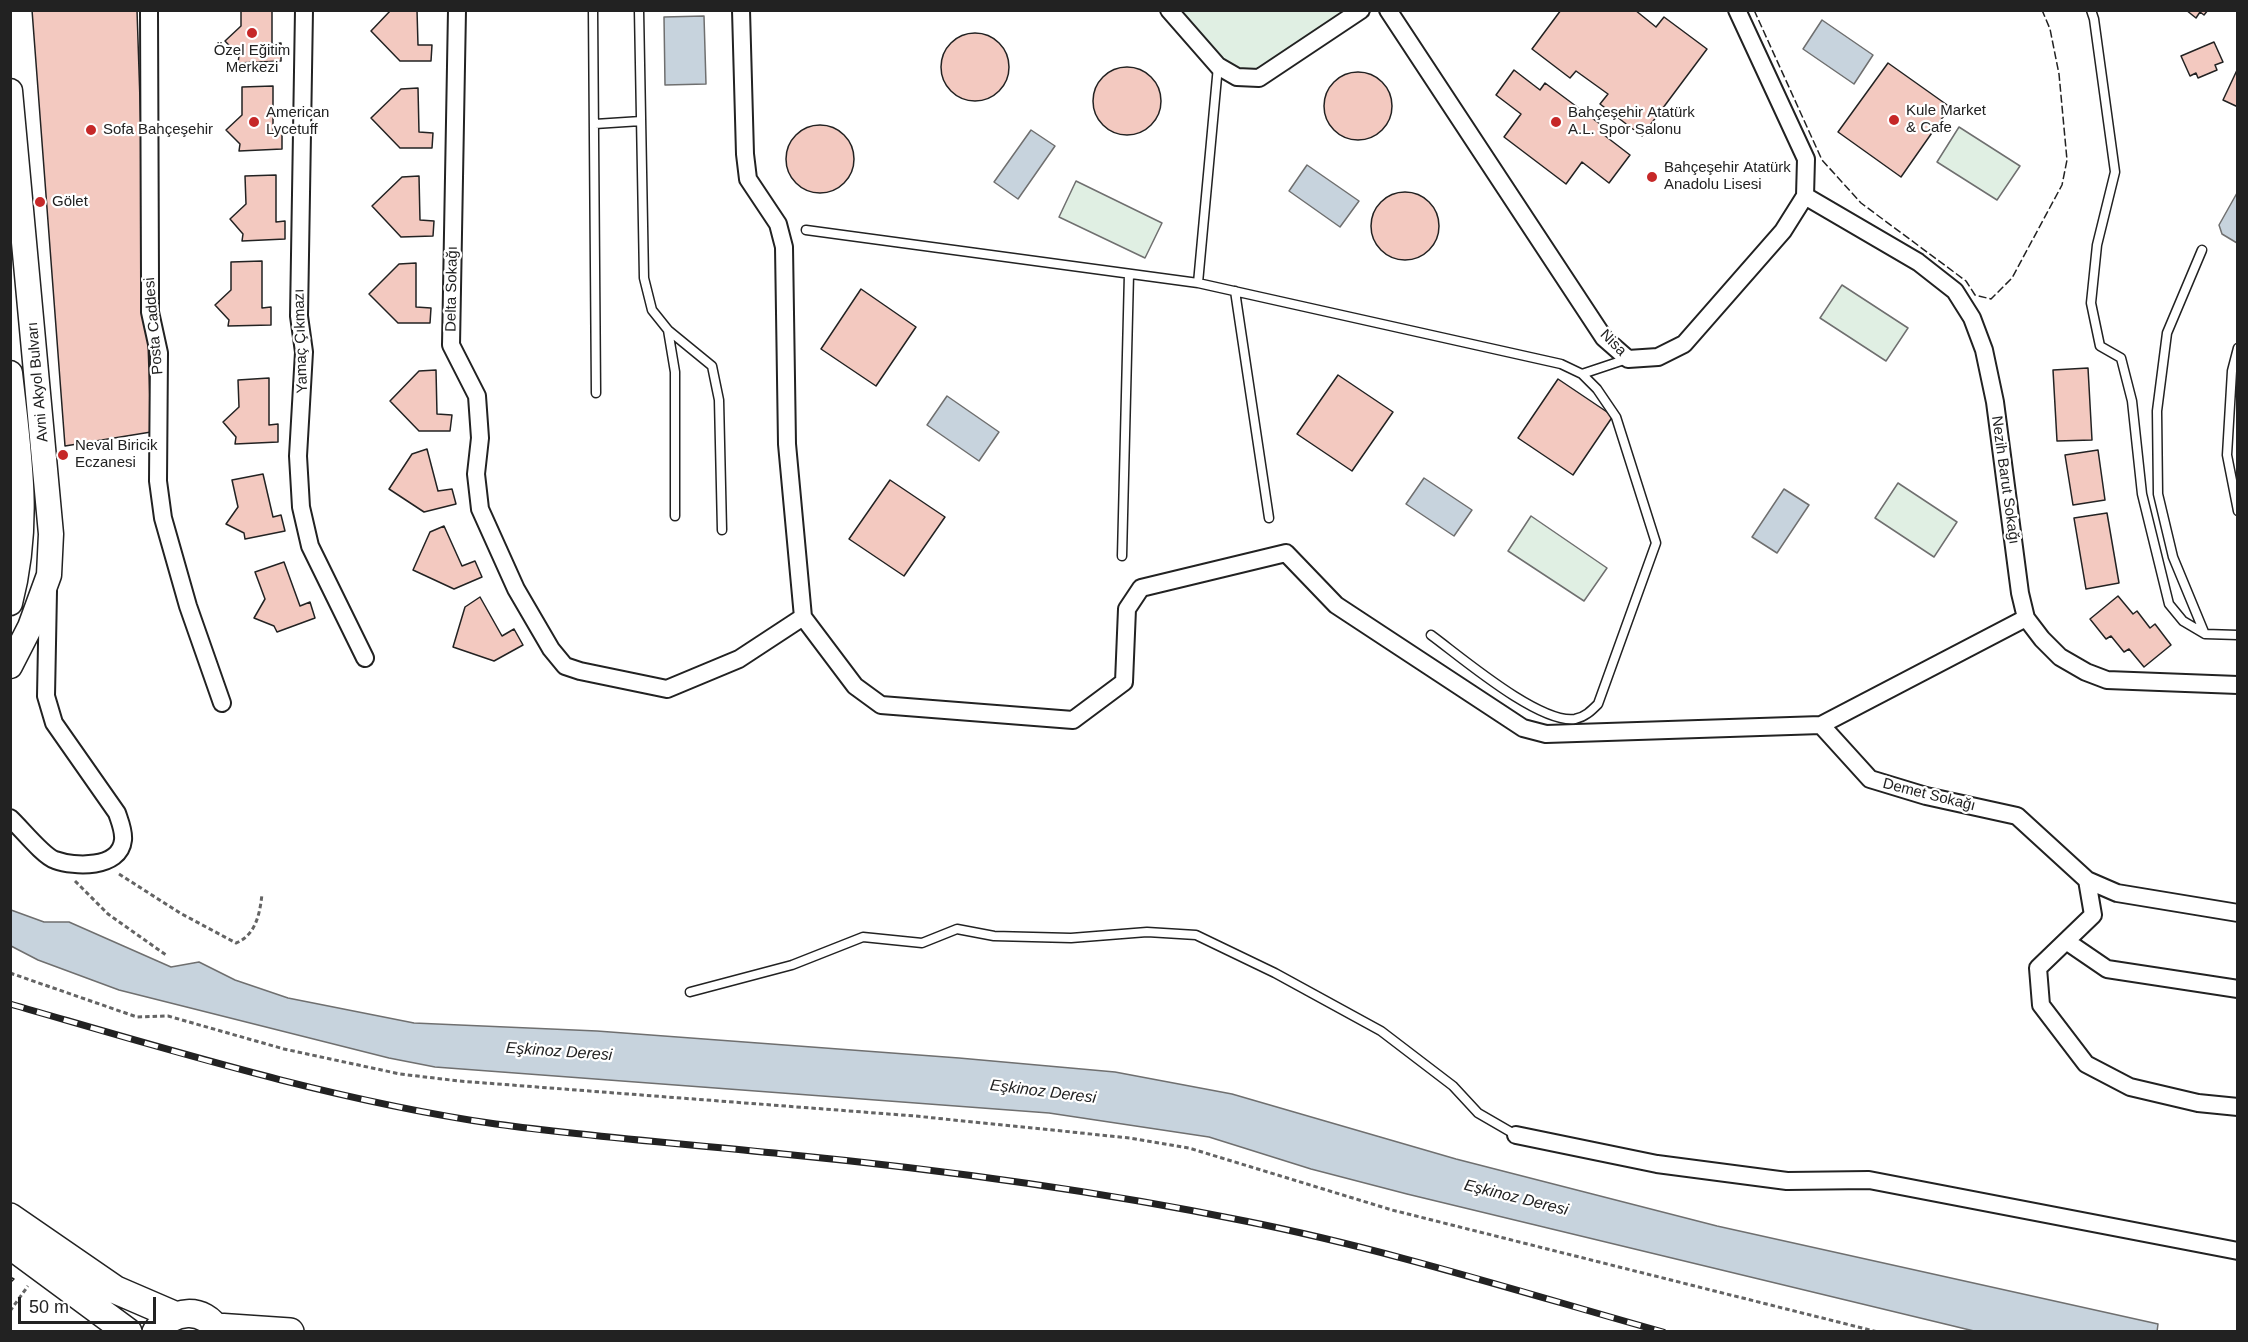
<!DOCTYPE html>
<meta charset="utf-8">
<style>
body{margin:0}
#map{position:relative;width:2248px;height:1342px;overflow:hidden;background:#fff;font-family:Arial,sans-serif}
canvas{display:block}
.frame{position:absolute;inset:0;border:12px solid #222;pointer-events:none}
.scale{position:absolute;left:18px;top:1297px;width:138px;height:27px;box-sizing:border-box;border:3px solid #222;border-top:0;padding-left:8px;font-size:18px;line-height:21px;white-space:nowrap;color:#222;-webkit-text-stroke:4px #fff;paint-order:stroke}
</style>
<div id="map">
<canvas width="2248" height="1342"></canvas>
<div class="frame"></div>
<div class="scale">50 m</div>
</div>
<script>
const ctx = document.querySelector('canvas').getContext('2d');
ctx.lineJoin = 'round';
function fill(path, color) {
  ctx.fillStyle = color;
  ctx.fill(path, 'evenodd');
}
function strokePath(path, color, width, dash) {
  ctx.strokeStyle = color;
  ctx.lineWidth = width;
  ctx.lineCap = dash ? 'butt' : 'round';
  ctx.setLineDash(dash || []);
  ctx.stroke(path);
}
function drawText(font, color, halo, rows, align = 'center') {
  ctx.font = font + ' Arial,sans-serif';
  ctx.lineWidth = 4.5;
  ctx.setLineDash([]);
  ctx.textBaseline = 'middle';
  ctx.strokeStyle = halo;
  ctx.fillStyle = color;
  for (const [text, x, y, turn = 0] of rows) {
    ctx.save();
    ctx.translate(x, y);
    ctx.rotate((+turn || 0) * Math.PI / 180);
    ctx.textAlign = isNaN(turn) ? turn : align;
    if (halo) ctx.strokeText(text, 0, 0);
    ctx.fillText(text, 0, 0);
    ctx.restore();
  }
}
const green = new Path2D(`
 M 1169,11 L 1361,11 L 1259,78 L 1237,77 Z
 M 1959,127 L 2020,166 L 1997,200 L 1937,162 Z
 M 1076,181 L 1162,223 L 1145,258 L 1059,217 Z
 M 1842,285 L 1908,328 L 1886,361 L 1820,318 Z
 M 1898,483 L 1957,522 L 1934,557 L 1875,518 Z
 M 1531,516 L 1607,568 L 1584,601 L 1508,551 Z`);
const water = new Path2D(`
 M 704,16 L 706,84 L 665,85 L 664,17 Z
 M 1822,20 L 1873,55 L 1854,84 L 1803,49 Z
 M 1031,130 L 1055,146 L 1018,199 L 994,182 Z
 M 1307,165 L 1359,201 L 1340,227 L 1289,191 Z
 M 2237,193 L 2237,243 L 2222,234 L 2219,225 Z
 M 947,396 L 999,432 L 979,461 L 927,425 Z
 M 1424,478 L 1472,510 L 1454,536 L 1406,504 Z
 M 1784,489 L 1809,505 L 1777,553 L 1752,537 Z
 M 11,910 L 44,922 L 69,922 L 171,967 L 199,962 L 235,980 L 288,998 L 414,1023 L 597,1031 L 959,1058 L 1115,1072 L 1232,1094 L 1456,1159 L 1717,1226 L 2158,1324 L 2157,1332 L 1974,1331 L 1407,1194 L 1311,1169 L 1209,1137 L 1049,1113 L 435,1067 L 389,1058 L 119,990 L 38,960 L 11,946 Z`);
const building = new Path2D(`
 M 32,10 L 137,10 L 151,432 L 65,446 Z
 M 241,10 L 272,10 L 272,44 L 281,43 L 281,61 L 238,63 L 239,56 L 225,41 L 241,26 Z
 M 391,10 L 417,10 L 418,45 L 432,45 L 431,61 L 400,61 L 371,31 Z
 M 1561,10 L 1635,10 L 1656,27 L 1664,17 L 1707,49 L 1642,136 L 1600,104 L 1608,94 L 1576,71 L 1570,78 L 1532,49 Z
 M 2186,10 L 2208,10 L 2204,15 L 2200,12 L 2196,18 Z
 M941 67a34 34 0 1 1 68 0a34 34 0 1 1-68 0Z
 M 2214,42 L 2223,62 L 2215,65 L 2217,70 L 2198,78 L 2196,73 L 2190,76 L 2181,56 Z
 M 1888,63 L 1950,107 L 1901,177 L 1838,132 Z
 M1093 101a34 34 0 1 1 68 0a34 34 0 1 1-68 0Z
 M 2238,68 L 2238,107 L 2223,100 Z
 M 1514,70 L 1540,90 L 1545,83 L 1608,130 L 1604,135 L 1630,155 L 1609,183 L 1582,162 L 1566,184 L 1504,137 L 1521,114 L 1496,95 Z
 M1324 106a34 34 0 1 1 68 0a34 34 0 1 1-68 0Z
 M 273,86 L 273,133 L 282,132 L 282,149 L 239,151 L 240,144 L 226,130 L 242,115 L 242,87 Z
 M 418,88 L 419,132 L 433,133 L 432,148 L 400,148 L 371,118 L 401,89 Z
 M786 159a34 34 0 1 1 68 0a34 34 0 1 1-68 0Z
 M 276,175 L 276,222 L 285,221 L 285,239 L 242,241 L 243,234 L 230,219 L 246,204 L 245,176 Z
 M 419,176 L 420,220 L 434,221 L 433,236 L 401,237 L 372,206 L 402,177 Z
 M1371 226a34 34 0 1 1 68 0a34 34 0 1 1-68 0Z
 M 262,261 L 262,308 L 271,307 L 271,325 L 228,326 L 229,320 L 215,305 L 231,290 L 231,262 Z
 M 416,263 L 416,307 L 431,308 L 430,323 L 398,323 L 369,294 L 399,264 Z
 M 861,289 L 916,327 L 876,386 L 821,349 Z
 M 2088,368 L 2092,440 L 2057,441 L 2053,370 Z
 M 436,370 L 437,414 L 452,415 L 450,431 L 419,431 L 390,401 L 419,371 Z
 M 1338,375 L 1393,412 L 1352,471 L 1297,434 Z
 M 269,378 L 269,425 L 278,424 L 278,442 L 235,444 L 236,437 L 223,422 L 239,407 L 238,380 Z
 M 1558,379 L 1613,416 L 1573,475 L 1518,438 Z
 M 427,449 L 438,491 L 452,489 L 456,504 L 424,512 L 389,489 L 412,454 Z
 M 2098,450 L 2105,500 L 2073,505 L 2065,455 Z
 M 263,474 L 273,517 L 281,515 L 285,531 L 245,539 L 244,533 L 226,524 L 238,507 L 232,480 Z
 M 890,480 L 945,517 L 904,576 L 849,539 Z
 M 2107,513 L 2119,583 L 2086,589 L 2074,518 Z
 M 444,526 L 462,566 L 475,561 L 482,577 L 454,589 L 413,570 L 430,532 Z
 M 284,562 L 300,606 L 310,602 L 315,618 L 277,632 L 274,626 L 254,618 L 265,599 L 255,572 Z
 M 2118,596 L 2133,614 L 2137,611 L 2150,628 L 2155,624 L 2171,645 L 2144,667 L 2129,649 L 2124,652 L 2111,636 L 2106,639 L 2090,619 Z
 M 480,597 L 502,636 L 514,629 L 523,645 L 494,661 L 453,647 L 465,607 Z`);
const path = new Path2D(`
 M 119,874 L 180,913 L 236,943 C 256,935 260,913 262,894
 M 75,881 L 108,914 L 166,955
 M 10,973 L 137,1017 L 168,1016 L 284,1049 L 400,1074 L 459,1081 L 915,1116 L 1130,1138 L 1189,1148 L 1392,1210 L 1878,1332
 M 10,1311 L 28,1286`);
const lane = new Path2D(`
 M 593,10 L 596,393
 M 639,10 L 644,278 L 652,310 L 668,330 L 712,366 L 719,400 L 722,530
 M 2091,10 L 2094,19 L 2115,172 L 2097,245 L 2091,303 L 2100,346 L 2121,358 L 2132,401 L 2142,494 L 2169,604 L 2183,621 L 2205,634 L 2238,635
 M 595,124 L 641,121
 M 806,230 L 1198,283 L 1218,66
 M 2202,250 L 2167,333 L 2157,411 L 2158,494 L 2173,557 L 2204,632
 M 1198,283 L 1561,364 L 1582,374 L 1597,389 L 1616,417 L 1656,543 L 1598,704 C 1591,711 1585,717 1575,719 C 1539,724 1461,657 1431,635
 M 1235,291 L 1269,518
 M 668,330 L 675,372 L 675,516
 M 2238,348 L 2232,371 L 2227,455 L 2238,511
 M 1582,374 L 1627,359
 M 1122,556 L 1129,274
 M 690,992 L 792,965 L 863,937 L 922,943 L 957,929 L 994,936 L 1071,938 L 1147,932 L 1196,935 L 1275,973 L 1381,1031 L 1453,1086 L 1478,1113 L 1516,1135`);
const street = new Path2D(`
 M 149,10 L 150,281 L 150,312 L 159,353 L 158,481 L 163,518 L 188,606 L 222,703
 M 304,10 L 299,316 L 304,352 L 298,456 L 301,507 L 310,546 L 365,658
 M 457,10 L 451,345 L 477,396 L 480,438 L 476,474 L 480,509 L 516,589 L 551,649 L 565,666 L 580,671 L 667,689 L 739,659 L 803,617 L 787,444 L 784,247 L 778,224 L 748,179 L 745,154 L 741,10
 M 1169,10 L 1218,66 L 1237,77 L 1259,78 L 1361,10
 M 1388,10 L 1604,338 L 1628,359 L 1658,357 L 1684,344 L 1783,231 L 1805,196 L 1806,159 L 1737,10
 M 1805,196 L 1918,262 L 1955,291 L 1972,318 L 1984,350 L 1995,402 L 2020,593 L 2026,618 L 2042,639 L 2060,657 L 2086,672 L 2107,680 L 2238,685
 M 803,617 L 855,686 L 881,705 L 1073,720 L 1124,682 L 1127,609 L 1141,588 L 1286,553 L 1336,605 L 1523,728 L 1546,734 L 1821,725
 M 2026,618 L 1821,725 L 1870,779 L 1926,796 L 2017,816 L 2087,880 L 2117,893 L 2238,913
 M 10,818 C 21,828 43,856 55,860 C 74,867 120,869 123,840 C 124,831 120,822 117,813 L 54,723 L 46,696 L 48,591
 M 2087,880 L 2093,915 L 2038,968 L 2041,1005 L 2086,1064 L 2130,1087 L 2198,1103 L 2238,1107
 M 2066,941 L 2107,969 L 2238,989
 M 1516,1135 L 1657,1164 L 1787,1181 L 1869,1180 L 2238,1251`);
const secondary = new Path2D(`
 M 10,91 L 51,534 L 49,575 L 30,627 L 10,666
 M 10,373 C 19,454 31,522 10,603`);
const primary = new Path2D(`
 M 10,1217 L 116,1290 L 174,1315
 M 10,1245 L 128,1332
 M 216,1327 L 290,1332
 M 156,1332 C 171,1310 204,1305 218,1332`);
const rail = new Path2D(`
 M 10,1004 C 170,1050 331,1100 496,1124 C 592,1137 687,1144 783,1154 C 937,1169 1093,1190 1245,1221 C 1386,1249 1524,1293 1663,1332`);
const fence = new Path2D(`
 M 1754,10 L 1822,160 L 1861,203 L 1966,281 L 1975,295 L 1991,299 L 2012,278 L 2062,185 L 2067,160 L 2059,74 L 2050,29 L 2042,10
 M 10,1277 L 14,1279 L 10,1283`);
const markers = [
 [252,33,6,"#c62828"],
 [1894,120,6,"#c62828"],
 [254,122,6,"#c62828"],
 [1556,122,6,"#c62828"],
 [91,130,6,"#c62828"],
 [1652,177,6,"#c62828"],
 [40,202,6,"#c62828"],
 [63,455,6,"#c62828"]
];
const poiNames = [
 ["Özel Eğitim",252,51,"center"],
 ["Merkezi",252,68,"center"],
 ["Kule Market",1906,111],
 ["& Cafe",1906,128],
 ["American",266,113],
 ["Lycetuff",266,130],
 ["Bahçeşehir Atatürk",1568,113],
 ["A.L. Spor Salonu",1568,130],
 ["Sofa Bahçeşehir",103,130],
 ["Bahçeşehir Atatürk",1664,168],
 ["Anadolu Lisesi",1664,185],
 ["Gölet",52,202],
 ["Neval Biricik",75,446],
 ["Eczanesi",75,463]
];
const streetNames = [
 ["Delta Sokağı",452,289,-89],
 ["Posta Caddesi",154,326,-95],
 ["Yamaç Çıkmazı",301,341,-92],
 ["Nisa",1613,343,45],
 ["Avni Akyol Bulvarı",38,382,-95],
 ["Nezih Barut Sokağı",2005,480,82],
 ["Demet Sokağı",1929,795,14]
];
const waterNames = [
 ["Eşkinoz Deresi",559,1052,4],
 ["Eşkinoz Deresi",1043,1092,7],
 ["Eşkinoz Deresi",1516,1198,14]
];
fill(green, '#e0efe3');
strokePath(green, '#6f6f6f', 1.5);
fill(water, '#c7d3dd');
strokePath(water, '#6f6f6f', 1.5);
fill(building, '#f3c9c0');
strokePath(building, '#222', 1.5);
strokePath(lane, '#222', 11);
strokePath(street, '#222', 20);
strokePath(secondary, '#222', 27);
strokePath(primary, '#222', 30);
strokePath(path, '#646464', 3, [4.5, 3]);
strokePath(lane, '#fff', 8);
strokePath(street, '#fff', 16);
strokePath(secondary, '#fff', 24);
strokePath(primary, '#fff', 27);
strokePath(rail, '#222', 7);
strokePath(rail, '#fff', 4.5, [14]);
strokePath(fence, '#222', 1.5, [8, 3]);
for (const [x, y, r, color] of markers) {
  const dot = new Path2D();
  dot.arc(x, y, r, 0, 2 * Math.PI);
  ctx.fillStyle = color;
  ctx.fill(dot);
  strokePath(dot, '#fff', 2);
}
drawText('15px', '#222', '#fff', poiNames, 'left');
drawText('15px', '#222', '#fff', streetNames);
drawText('italic 16px', '#222', '#fff', waterNames);
</script>
